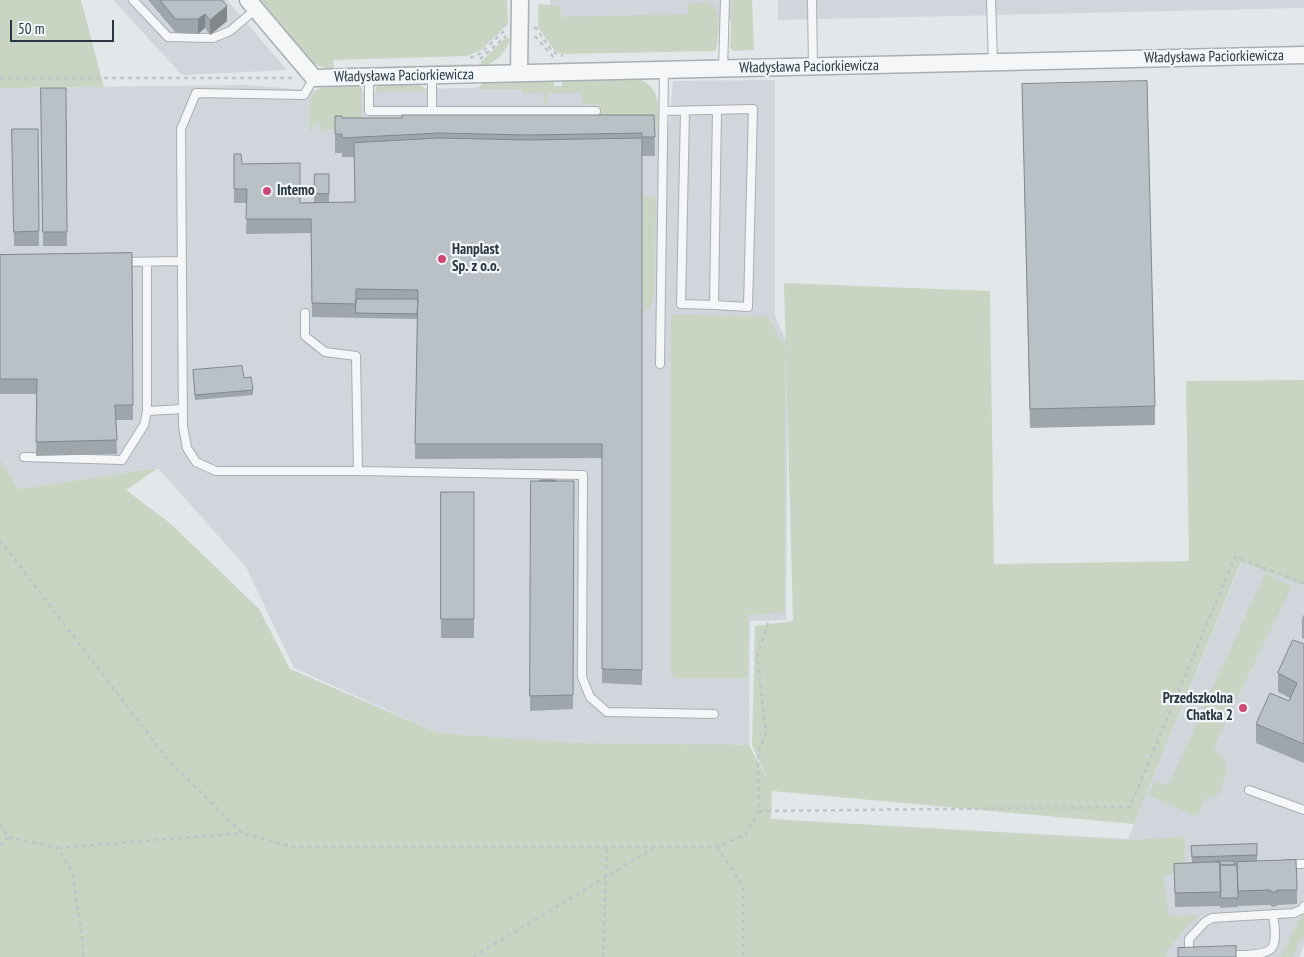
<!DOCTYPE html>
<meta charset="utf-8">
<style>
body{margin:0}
#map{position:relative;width:1304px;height:957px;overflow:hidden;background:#e2e7ea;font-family:"PT Sans Narrow",sans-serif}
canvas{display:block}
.scale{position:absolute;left:10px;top:20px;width:104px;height:22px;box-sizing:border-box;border:2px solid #2a3742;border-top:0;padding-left:6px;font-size:15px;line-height:18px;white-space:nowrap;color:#2a3742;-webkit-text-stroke:4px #f1f5f7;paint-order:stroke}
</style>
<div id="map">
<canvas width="1304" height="957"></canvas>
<div class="scale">50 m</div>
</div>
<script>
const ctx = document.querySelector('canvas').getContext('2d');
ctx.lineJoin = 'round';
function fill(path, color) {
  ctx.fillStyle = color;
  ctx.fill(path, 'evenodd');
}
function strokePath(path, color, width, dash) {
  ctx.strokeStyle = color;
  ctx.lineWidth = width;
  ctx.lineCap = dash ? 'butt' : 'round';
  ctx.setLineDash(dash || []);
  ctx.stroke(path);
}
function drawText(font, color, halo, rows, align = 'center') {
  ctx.font = font + ' "PT Sans Narrow",sans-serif';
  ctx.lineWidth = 4.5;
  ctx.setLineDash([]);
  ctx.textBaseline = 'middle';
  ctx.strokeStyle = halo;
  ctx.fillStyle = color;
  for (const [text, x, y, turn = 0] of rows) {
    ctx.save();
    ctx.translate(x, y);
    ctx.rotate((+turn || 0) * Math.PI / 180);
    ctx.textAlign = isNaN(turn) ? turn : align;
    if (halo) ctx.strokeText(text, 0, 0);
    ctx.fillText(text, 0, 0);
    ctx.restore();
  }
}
const built = new Path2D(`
 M 113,0 L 227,0 L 287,70 L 182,75 Z
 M 550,0 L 742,0 L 745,21 L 563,26 L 550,13 Z
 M 778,0 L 1304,0 L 1304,8 L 778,20 Z
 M 775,80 L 775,316 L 788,345 L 786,620 L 750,621 L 749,745 L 673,753 L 438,733 L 294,668 L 246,567 L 158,468 L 19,489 L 0,459 L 0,88 L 245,85 L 321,91 L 647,84 L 655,125 L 669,125 L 673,81 Z
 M 1242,561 L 1304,586 L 1304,945 L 1299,957 L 762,957 L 764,819 L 1128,839 Z`);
const green = new Path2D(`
 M 0,0 L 81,0 L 104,87 L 0,88 Z
 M 257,0 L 507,0 L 508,24 L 480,51 L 467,56 L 333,60 L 334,68 L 473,64 L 472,67 L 331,70 L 316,65 L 306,58 Z
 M 732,0 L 752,0 L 754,50 L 733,51 L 730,48 Z
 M 708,2 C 724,9 718,36 716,51 L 562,54 L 555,51 L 538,27 L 538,5 L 540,4 L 560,6 L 561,17 L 688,14 L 688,3 Z
 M 505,38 L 511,38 C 504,55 498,61 481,67 L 481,61 L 485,58 Z
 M 638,79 C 661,86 659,108 658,127 L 640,127 L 599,116 L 599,105 L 583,104 L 582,93 L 548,93 L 548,103 L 544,103 L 543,93 L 522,93 L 522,89 L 479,89 L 479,86 L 481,86 L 482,82 L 553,81 L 554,86 L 562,86 L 562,81 Z
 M 377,84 L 418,84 L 422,86 L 426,91 L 375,92 Z
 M 358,85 L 362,88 L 361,126 L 321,131 L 321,125 L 317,123 L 313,125 L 313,131 L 310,131 C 308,82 313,86 358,85 Z
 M 643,196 L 656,197 L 654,295 L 650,307 L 643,313 Z
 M 784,283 L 990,291 L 994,564 L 1189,561 L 1186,381 L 1304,380 L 1304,586 L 1241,562 L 1134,824 L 772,791 L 771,819 L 1128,840 L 1185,837 L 1184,872 L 1164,876 L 1168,916 L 1198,915 L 1166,951 L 1166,957 L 0,957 L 0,459 L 19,489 L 158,468 L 126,490 L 171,524 L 259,609 L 290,669 L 438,733 L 573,743 L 749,745 L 767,779 L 752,745 L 755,626 L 793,621 Z
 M 671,315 L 767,316 L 785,346 L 785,613 L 748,615 L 748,678 L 675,678 L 671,674 Z
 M 1265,573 L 1292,586 L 1216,742 L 1215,752 L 1223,757 L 1228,769 L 1218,795 L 1205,799 L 1197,817 L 1148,795 L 1156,781 L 1168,786 Z
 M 1304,909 L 1304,934 L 1292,957 L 1280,957 Z`);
const path = new Path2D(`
 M 534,28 L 536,28 L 553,52 L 563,56
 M 535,36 L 554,58
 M 470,58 L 481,53 L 504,31
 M 480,59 L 506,36
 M 0,78 L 295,78
 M 0,540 L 168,760 L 242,833 L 292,847 L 717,847 L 746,834 L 759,811 L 758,753 L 766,733 L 757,657 L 768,623
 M 759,811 L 1130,807 L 1235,557 L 1304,583
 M 0,824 L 8,837 L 58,848 L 73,874 L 83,946 L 83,957
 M 0,846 L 8,837
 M 717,847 L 743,886 L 743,957
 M 58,848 L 242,833
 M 473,957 L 654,848
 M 603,957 L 607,847`);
const lane = new Path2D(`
 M 133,0 L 168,37 L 213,38 L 230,31 L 256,9
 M 812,0 L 813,67
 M 991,0 L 993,63
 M 723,69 L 725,0
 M 432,75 L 432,111
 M 369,77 L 369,111 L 596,111
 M 314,78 L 304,95 L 196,93 L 181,129 L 183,426 L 187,448 L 196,462 L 216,471 L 358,471 L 583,475 L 582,677 L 590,697 L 607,712 L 714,714
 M 664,111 L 753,109 L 748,307 L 714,305 L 717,110
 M 685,111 L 681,304 L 714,305
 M 122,262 L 182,261
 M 147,262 L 147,411
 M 305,313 L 305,336 L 325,352 L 356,356 L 358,471
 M 660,364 L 664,70
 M 24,457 L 122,460 L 144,425 L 147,411 L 183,409
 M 1249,790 L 1304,810
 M 1286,864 L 1304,864
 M 1194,955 L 1189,950 L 1189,939 L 1205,922 L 1212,918 L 1294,913 L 1303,909 L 1304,906
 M 1228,955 C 1239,955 1268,957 1273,946 C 1277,937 1274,923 1273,914`);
const street = new Path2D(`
 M 248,0 L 314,78 L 1304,55
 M 519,73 L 520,0`);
const wall = new Path2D(`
 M 148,0 L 222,0 L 227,21 L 210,35 L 205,28 L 198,34 L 176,33 Z
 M 1022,84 L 1155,406 L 1155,425 L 1030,428 Z
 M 41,88 L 66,88 L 67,246 L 43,246 Z
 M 654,115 L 655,156 L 642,156 L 642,685 L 602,683 L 602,458 L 415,459 L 417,319 L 312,317 L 311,233 L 246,234 L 247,203 L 234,203 L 234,154 L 242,164 L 300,203 L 314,202 L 315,174 L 329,174 L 329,202 L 355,202 L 354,157 L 342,157 L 342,153 L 335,153 L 335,116 L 342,118 L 402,118 Z
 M 12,129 L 38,129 L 39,246 L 14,246 Z
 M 132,253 L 133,420 L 116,420 L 117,454 L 36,456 L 37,394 L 0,394 L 0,255 Z
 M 193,370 L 244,378 L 253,390 L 253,395 L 195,400 Z
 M 531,481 L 574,481 L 573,709 L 530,711 Z
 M 441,492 L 474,492 L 474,638 L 441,638 Z
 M 1304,614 L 1304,639 L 1302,638 L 1302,619 Z
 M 1304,644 L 1304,763 L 1256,743 L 1256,724 L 1289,701 L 1290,698 L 1278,692 L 1278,673 Z
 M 1257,844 L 1257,861 L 1297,890 L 1297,904 L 1277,905 L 1277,906 L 1272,907 L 1270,905 L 1238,906 L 1238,907 L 1220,908 L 1220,906 L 1175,907 L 1174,864 L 1192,863 L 1191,846 Z`);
const shadedWall = new Path2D(`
 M 227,6 L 227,21 L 210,35 L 210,20 Z
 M 205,14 L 205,28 L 198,34 L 198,19 Z`);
const building = new Path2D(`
 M 160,0 L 222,0 L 227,6 L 210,20 L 205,14 L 198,19 L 176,19 Z
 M 1147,81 L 1155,406 L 1030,409 L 1022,84 Z
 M 41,88 L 66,88 L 67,232 L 43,232 Z
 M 402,115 L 654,115 L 655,137 L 642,137 L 642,133 L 528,135 L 440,133 L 342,138 L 342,134 L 335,134 L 335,116 L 342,116 L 342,118 L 402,118 Z
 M 12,129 L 38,129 L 39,231 L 14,232 Z
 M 440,138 L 528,140 L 642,138 L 642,670 L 602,669 L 602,444 L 415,444 L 418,290 L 356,289 L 356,304 L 312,303 L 311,219 L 246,219 L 247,189 L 234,189 L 234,154 L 241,154 L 242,164 L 300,163 L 300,203 L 355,202 L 354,143 Z
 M 315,174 L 329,174 L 329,194 L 314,193 Z
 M 132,253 L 133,405 L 115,405 L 117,440 L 36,442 L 37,379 L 0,379 L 0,255 Z
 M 356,299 L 418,299 L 417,314 L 356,313 Z
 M 242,366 L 244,378 L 251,377 L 253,390 L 195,395 L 193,370 Z
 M 540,480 L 555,480 L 555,481 L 540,481 Z
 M 531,481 L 574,481 L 573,695 L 530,696 Z
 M 441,492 L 474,492 L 474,619 L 441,619 Z
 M 1293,640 L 1304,644 L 1304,744 L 1256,724 L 1270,693 L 1289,701 L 1297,683 L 1278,673 Z
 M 1257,844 L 1257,855 L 1192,857 L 1191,846 Z
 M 1296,860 L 1297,890 L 1277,890 L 1277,892 L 1272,892 L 1270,890 L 1238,891 L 1237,862 Z
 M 1217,861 L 1234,861 L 1234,865 L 1220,865 L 1220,862 L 1217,862 Z
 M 1220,862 L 1221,892 L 1175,893 L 1174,864 Z
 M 1220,865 L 1237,865 L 1238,898 L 1221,898 Z
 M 1236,946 L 1236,957 L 1178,957 L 1178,948 Z`);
const markers = [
 [267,191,5,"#cd4875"],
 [442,259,5,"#cd4875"],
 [1243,708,5,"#cd4875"]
];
const streetNames = [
 ["Władysława Paciorkiewicza",1214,57,-1],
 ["Władysława Paciorkiewicza",809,67,-1],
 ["Władysława Paciorkiewicza",404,76,-1]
];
const poiNames = [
 ["Intemo",277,191],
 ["Hanplast",452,250],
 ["Sp. z o.o.",452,267],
 ["Przedszkolna",1233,699,"right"],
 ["Chatka 2",1233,716,"right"]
];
fill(built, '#d0d6dc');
fill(green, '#cad4c3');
strokePath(lane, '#a7afb4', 10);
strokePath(street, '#a7afb4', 19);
strokePath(path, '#bfc4c9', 2.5, [4, 4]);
strokePath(lane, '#f4f6f8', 8);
strokePath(street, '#f4f6f8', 16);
fill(wall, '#9fa6ab');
fill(shadedWall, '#82878b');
fill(building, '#b9c1c7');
strokePath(building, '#82878b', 1);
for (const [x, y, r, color] of markers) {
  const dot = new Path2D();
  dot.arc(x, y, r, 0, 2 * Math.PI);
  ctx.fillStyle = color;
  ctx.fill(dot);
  strokePath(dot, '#f1f5f7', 2);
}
drawText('15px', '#2a3742', '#f1f5f7', streetNames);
drawText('bold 15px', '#2a3742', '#f1f5f7', poiNames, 'left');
</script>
